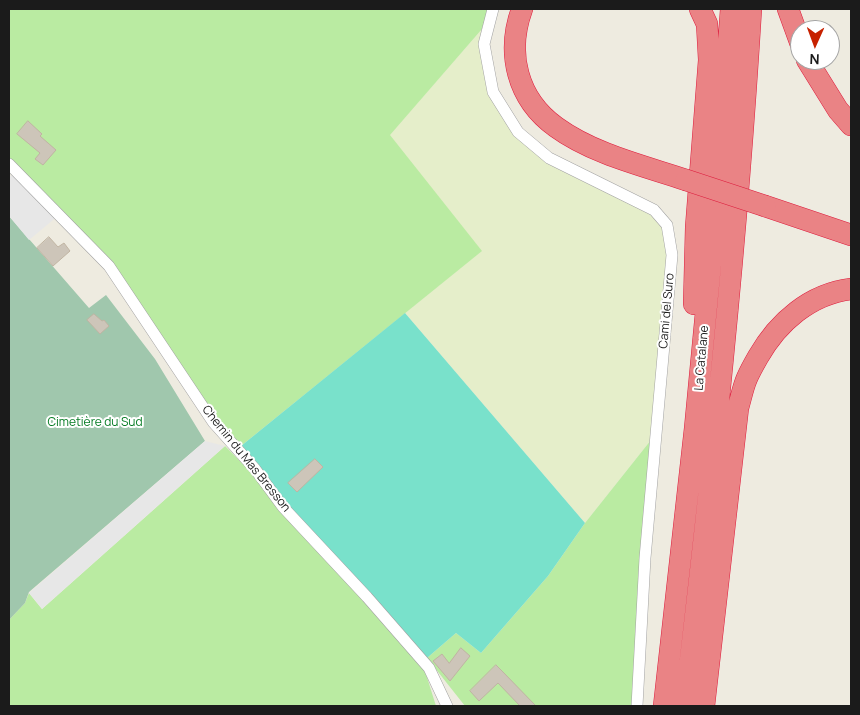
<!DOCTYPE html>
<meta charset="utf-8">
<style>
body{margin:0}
#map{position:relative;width:860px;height:715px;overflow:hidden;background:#eeebe0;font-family:Manrope,sans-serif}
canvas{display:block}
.frame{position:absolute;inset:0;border:10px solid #1b1b1b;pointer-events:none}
.north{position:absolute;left:790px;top:20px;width:50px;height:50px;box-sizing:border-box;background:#fff;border:1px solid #a4a4a4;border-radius:50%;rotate:182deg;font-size:14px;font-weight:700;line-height:20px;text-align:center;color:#1b1b1b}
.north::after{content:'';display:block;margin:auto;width:18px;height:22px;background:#c72100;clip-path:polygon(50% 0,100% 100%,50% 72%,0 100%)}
</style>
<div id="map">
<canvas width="860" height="715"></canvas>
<div class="frame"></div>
<div class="north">N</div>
</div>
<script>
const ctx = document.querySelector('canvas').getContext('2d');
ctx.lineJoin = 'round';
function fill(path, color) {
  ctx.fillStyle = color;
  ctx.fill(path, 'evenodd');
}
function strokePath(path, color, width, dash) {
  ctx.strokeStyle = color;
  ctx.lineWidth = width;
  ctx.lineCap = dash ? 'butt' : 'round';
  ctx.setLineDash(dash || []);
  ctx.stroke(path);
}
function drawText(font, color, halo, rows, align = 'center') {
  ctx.font = font + ' Manrope,sans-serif';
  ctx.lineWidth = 4;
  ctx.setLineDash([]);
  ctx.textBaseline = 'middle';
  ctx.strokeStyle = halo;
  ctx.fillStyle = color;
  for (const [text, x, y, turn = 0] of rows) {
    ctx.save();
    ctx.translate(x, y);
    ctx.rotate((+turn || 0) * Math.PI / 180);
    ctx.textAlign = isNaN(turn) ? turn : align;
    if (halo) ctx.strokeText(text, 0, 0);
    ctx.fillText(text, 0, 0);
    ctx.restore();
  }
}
const farmland = new Path2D(`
 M 482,29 L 488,94 L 514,135 L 651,214 L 662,227 L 667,255 L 651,440 L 585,523 L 405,313 L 481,251 L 389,135 Z`);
const grass = new Path2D(`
 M 9,9 L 488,9 L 482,29 L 390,135 L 482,251 L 241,446 L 217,419 L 172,352 L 40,188 L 9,157 Z
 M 651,440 L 632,706 L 465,706 L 427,658 L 456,633 L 481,653 L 548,576 L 585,523 Z
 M 225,446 L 251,472 L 425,671 L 436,706 L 9,706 L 9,620 L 25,603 L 29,593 L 42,609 Z`);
const cemetery = new Path2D(`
 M 9,216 L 89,308 L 106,295 L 155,359 L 205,441 L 29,592 L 25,603 L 9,620 Z`);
const pitch = new Path2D(`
 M 405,313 L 585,523 L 548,576 L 481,653 L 456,633 L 427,658 L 287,504 L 241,446 Z`);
const parking = new Path2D(`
 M 17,172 L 59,215 L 29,240 L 9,216 L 9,177 Z
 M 205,441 L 225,446 L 42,609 L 29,593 Z`);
const building = new Path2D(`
 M 28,121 L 42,134 L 40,136 L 56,150 L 43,165 L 35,159 L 40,153 L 17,134 Z
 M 49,237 L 58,247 L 64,243 L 70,251 L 53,266 L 37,248 Z
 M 94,314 L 102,321 L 104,320 L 109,326 L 100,334 L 87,320 Z
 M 315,459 L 323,467 L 297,492 L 288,483 Z
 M 461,648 L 470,656 L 450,681 L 433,661 L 442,654 L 449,663 Z
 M 496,665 L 503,672 L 536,706 L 520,706 L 498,683 L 479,701 L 470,691 Z`);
const street = new Path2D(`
 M 493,9 L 484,44 L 493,92 L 518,132 L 549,158 L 654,210 L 667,225 L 672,255 L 645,558 L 637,706
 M 9,164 L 109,266 L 213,422 L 255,469 L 283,507 L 367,597 L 429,668 L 447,706`);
const highway = new Path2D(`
 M 522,9 C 506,53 517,99 556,127 C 593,154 644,166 686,180
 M 788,9 L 800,42
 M 807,60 L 838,110 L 851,125
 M 765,206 L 851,235
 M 694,304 L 696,227 L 709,60 L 707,24 L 700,9
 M 664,706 L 695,428 L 719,175 L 731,9
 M 685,706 C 712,474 737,242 751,9
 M 704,706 L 738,408 C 741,398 743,387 747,378 C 750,371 754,364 758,357 C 778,322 810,294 851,289`);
const highwayBridge = new Path2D(`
 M 686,180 L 765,206`);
const streetNames = [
 ["Cami del Suro",667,311,-85],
 ["La Catalane",702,358,-85],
 ["Chemin du Mas Bresson",246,459,51]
];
const parkNames = [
 ["Cimetière du Sud",95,423]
];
fill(farmland, '#e5eeca');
fill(grass, '#baeba2');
fill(cemetery, '#a0c7ad');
fill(pitch, '#79e1cb');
fill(parking, '#e7e7e7');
fill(building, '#cdc5b9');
strokePath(building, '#c0b4a2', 1);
strokePath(street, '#a2a2a2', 12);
strokePath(highway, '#dd1c3d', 22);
strokePath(street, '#fff', 11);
strokePath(highway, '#ea8385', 21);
strokePath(highwayBridge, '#dd1c3d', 22, []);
strokePath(highwayBridge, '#ea8385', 21);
drawText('12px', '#1b1b1b', '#fff', streetNames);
drawText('12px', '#067c24', '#fff', parkNames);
</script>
